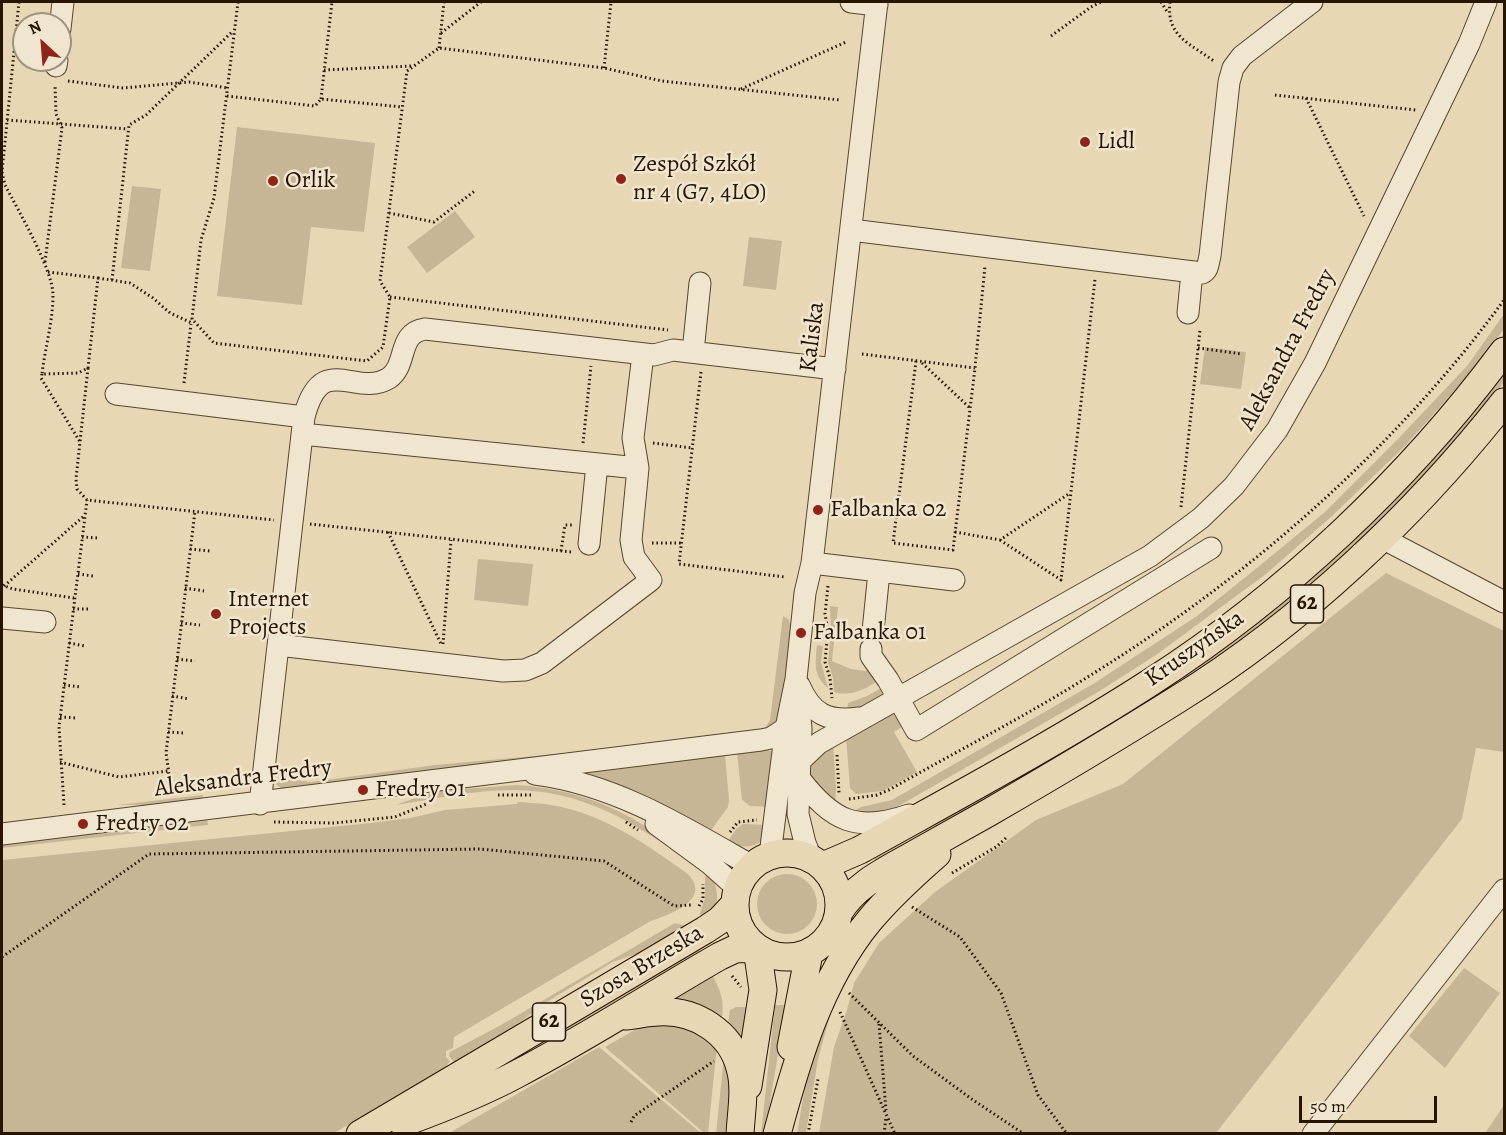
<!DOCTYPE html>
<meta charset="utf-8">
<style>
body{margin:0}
#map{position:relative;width:1506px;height:1135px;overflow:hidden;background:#e8d7b5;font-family:Alegreya,serif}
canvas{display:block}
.frame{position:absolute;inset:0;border:3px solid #261501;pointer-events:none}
.north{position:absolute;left:12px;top:12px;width:60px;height:60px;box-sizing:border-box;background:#f0e5cf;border:2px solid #9f927d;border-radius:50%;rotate:334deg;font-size:16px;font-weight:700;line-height:24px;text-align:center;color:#261501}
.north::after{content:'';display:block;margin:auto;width:21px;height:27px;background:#8f2418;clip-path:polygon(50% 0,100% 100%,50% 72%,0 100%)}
.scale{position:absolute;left:1299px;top:1096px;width:138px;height:27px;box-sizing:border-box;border:3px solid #261501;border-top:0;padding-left:8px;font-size:18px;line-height:21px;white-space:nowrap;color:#261501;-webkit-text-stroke:4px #f0e5cf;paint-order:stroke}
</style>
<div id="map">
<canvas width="1506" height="1135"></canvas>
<div class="frame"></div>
<div class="north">N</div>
<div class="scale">50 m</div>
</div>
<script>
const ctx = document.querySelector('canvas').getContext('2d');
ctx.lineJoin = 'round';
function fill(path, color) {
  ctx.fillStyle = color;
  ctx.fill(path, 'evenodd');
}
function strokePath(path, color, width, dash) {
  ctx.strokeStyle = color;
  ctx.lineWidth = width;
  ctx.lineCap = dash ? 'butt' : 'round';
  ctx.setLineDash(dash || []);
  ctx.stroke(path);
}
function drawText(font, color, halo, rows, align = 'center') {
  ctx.font = font + ' Alegreya,serif';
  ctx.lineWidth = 5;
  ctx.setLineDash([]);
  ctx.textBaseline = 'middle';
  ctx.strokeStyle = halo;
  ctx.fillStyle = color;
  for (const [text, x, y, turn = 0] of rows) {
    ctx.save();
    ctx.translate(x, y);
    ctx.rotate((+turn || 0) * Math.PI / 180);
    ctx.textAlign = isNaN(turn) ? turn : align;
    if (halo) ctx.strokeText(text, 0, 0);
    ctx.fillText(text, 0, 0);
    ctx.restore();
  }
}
const green = new Path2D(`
 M 237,127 L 375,143 L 364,232 L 311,227 L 302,305 L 217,296 Z
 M 132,186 L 161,189 L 150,271 L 121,268 Z
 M 455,211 L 475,237 L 427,273 L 407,247 Z
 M 749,237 L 782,241 L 776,290 L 743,286 Z
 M 1504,314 L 1504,329 L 1473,370 L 1405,446 L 1331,517 L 1266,574 L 1156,655 L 1098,692 L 888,812 L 876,815 L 851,813 L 861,807 L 892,800 L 1093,684 L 1197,616 L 1258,567 L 1325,512 L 1397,440 L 1467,366 Z
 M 1205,347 L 1246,352 L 1241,389 L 1200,384 Z
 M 1504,370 L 1504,382 L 1470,426 L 1421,481 L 1356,545 L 1278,612 L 1220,658 L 1160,700 L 878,863 L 873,856 L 1155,693 Z
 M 478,559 L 533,564 L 528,606 L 474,600 Z
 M 1386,573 L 1504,631 L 1504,752 L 1476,748 L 1462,819 L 1216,1133 L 819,1133 L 834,1047 L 847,1010 L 854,983 L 879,943 L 935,892 L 1036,820 L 1123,784 Z
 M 830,606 L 838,607 L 832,661 L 851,669 L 865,671 L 868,669 L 880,680 C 864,689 853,697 834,692 L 833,678 L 828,663 L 831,631 Z
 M 783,616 L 788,619 L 791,625 L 782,712 L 775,727 L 759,730 L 765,728 L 770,720 Z
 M 817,645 L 823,646 L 821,662 L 828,688 C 813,676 815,663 817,645 Z
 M 883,687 L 881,697 L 860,709 L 847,711 L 848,703 L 867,696 Z
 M 896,708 L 903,726 L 894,732 L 917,772 L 883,791 L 856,794 L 850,788 L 846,737 Z
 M 721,735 L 284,790 L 274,783 L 272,777 L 311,782 L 435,765 L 566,753 Z
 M 833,743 L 836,788 L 835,808 L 810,775 C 806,759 821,753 833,743 Z
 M 768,750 L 774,752 L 769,807 L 750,806 L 742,800 L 737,753 Z
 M 725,755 L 729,800 L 728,807 L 709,833 L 588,773 Z
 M 517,785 C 594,791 632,815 693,858 L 689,861 C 635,823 582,790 513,790 C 474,790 434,799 395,805 L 436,791 Z
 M 202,795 L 205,800 L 157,805 L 118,805 Z
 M 518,802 C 529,803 540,803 551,805 C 602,813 646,844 688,874 C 713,901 667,915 649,922 L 454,1037 L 453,1048 L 446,1051 L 446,1057 L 450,1061 L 445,1068 L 334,1133 L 2,1133 L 2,860 L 371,823 L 410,818 L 445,810 L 517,804 Z
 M 207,819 L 208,825 L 2,848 L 2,844 Z
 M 743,824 L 767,825 L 762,841 C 751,849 739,847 727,843 L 736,829 Z
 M 708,870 C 715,880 721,898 714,909 C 711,913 706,916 702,919 L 700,913 L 705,898 L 705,879 Z
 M757 904a30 30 0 1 1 60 0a30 30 0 1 1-60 0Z
 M 675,923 L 683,925 L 686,930 L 655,947 L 613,962 L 545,1003 L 501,1037 L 450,1067 L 453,1061 L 449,1056 L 450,1052 L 501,1025 Z
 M 697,946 L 702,956 L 504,1071 L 498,1069 L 498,1066 Z
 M 1464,968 L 1500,993 L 1445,1068 L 1409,1036 Z
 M 711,972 C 722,995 725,999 721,1024 L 664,1000 Z
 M 775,1005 L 786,1005 L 765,1133 L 761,1134 Z
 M 736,1007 L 754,1007 L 749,1054 L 727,1030 L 730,1010 Z
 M 824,1013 L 830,1015 L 818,1059 L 806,1133 L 797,1134 L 811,1052 Z
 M 648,1024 L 683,1024 L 717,1046 L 708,1133 L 704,1133 L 605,1047 L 638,1028 Z
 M 599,1047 L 701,1133 L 449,1133 Z
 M 724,1056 L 732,1075 L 728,1121 L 725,1133 L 716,1134 Z
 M 1504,1105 L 1504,1133 L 1485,1133 Z`);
const path = new Path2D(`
 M 19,2 L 2,172 L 5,185 C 18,210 53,270 53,295 C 53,321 45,348 42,374 L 78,373 L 88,368 L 76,479 L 77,489 L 87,500 L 274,520
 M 238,2 L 214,198 L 201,240 L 192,319 L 214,343 L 367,361 L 383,347 L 390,297 L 380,281 L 407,71 L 439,48 L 604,68 L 662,81 L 840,100
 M 1161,2 L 1168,13
 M 1170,2 C 1166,37 1190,43 1215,62
 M 441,33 L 481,2
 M 1051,36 L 1091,7 L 1101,2
 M 439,48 L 444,2
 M 604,68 L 611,2
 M 324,70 L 412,66
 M 68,81 L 123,88 L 189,82 L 228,88
 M 741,89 L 846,42
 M 1275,95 L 1416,110
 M 227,96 L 315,106 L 321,99 L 402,107
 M 1306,98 L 1364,216
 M 321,99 L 332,2
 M 7,120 L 128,129
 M 389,213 L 434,222 L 476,190
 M 45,262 L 62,128 L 56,114 L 55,85
 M 48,272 L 98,278 L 88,368
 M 98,278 L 130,283 L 153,298 L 170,313 L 192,323
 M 112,280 L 129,125 L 146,115 L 233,31
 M 390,297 L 668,330
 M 1198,348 L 1242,354
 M 862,354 L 975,368
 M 916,361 L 893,543 L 953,550 L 975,368 L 985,266
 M 922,363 L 970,408
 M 701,372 L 679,564 L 785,577
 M 42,374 L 41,378 L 80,442
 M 184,383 L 191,324
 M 583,443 L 591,366
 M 653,443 L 692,448
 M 1181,507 L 1200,330
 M 310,524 L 572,552
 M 388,532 L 441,644
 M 955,532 L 1000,540 L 1070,493
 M 82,537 L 98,538
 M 1000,540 L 1061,580 L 1095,279
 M 652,543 L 682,543
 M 190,549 L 210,551
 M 561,551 L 565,525 L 573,525
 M 78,574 L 93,576
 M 2,585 L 13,589 L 74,598
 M 4,586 L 84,516
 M 828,586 L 825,614 L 828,630 L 825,662 L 830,678 L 832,698
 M 185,588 L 204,591
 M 73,609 L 90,609
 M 181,623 L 200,625
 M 69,643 L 85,646
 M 443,644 L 451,540
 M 177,659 L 195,661
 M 64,685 L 81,687
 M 172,696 L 189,699
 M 60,717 L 77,718
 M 168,732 L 184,733
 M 837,755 L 839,793
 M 60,762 L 119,777 L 168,771
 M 498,795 L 534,795
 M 172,796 L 166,753 L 195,511
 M 849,799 L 877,795 L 889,790 C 957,751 1028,715 1094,673 C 1251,575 1395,449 1504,300
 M 64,805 L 59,727 L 87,500
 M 274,822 L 334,823 L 395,817 L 429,803
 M 626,822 L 638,830
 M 730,832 L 738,822 L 757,820
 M 952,873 L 996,847 L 1007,837
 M 699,906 L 703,899 L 703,884
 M 912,907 L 960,937 L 1001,993 L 1038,1095 L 1067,1134
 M 2,957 L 149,854 L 480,849 L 604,861 L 674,906 L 691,905
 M 732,976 L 741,987
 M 849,993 L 913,1056 L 973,1100 L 1024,1134
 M 840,1012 L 895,1134
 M 879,1024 L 886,1110
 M 631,1122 L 634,1116 L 714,1061
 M 808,1134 L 818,1079
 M 884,1134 L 886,1117`);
const minor = new Path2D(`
 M 851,2 L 877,5
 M 60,29 L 63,2
 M 56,66 L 57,60
 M 851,230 L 1202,273 C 1209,270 1208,262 1210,256 L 1229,82 L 1233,68 L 1242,56 L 1312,2
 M 1188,313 L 1192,272
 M 693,352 L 700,283
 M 116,394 L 304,417
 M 302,434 L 638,468
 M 1382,538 L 1504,602
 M 589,544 L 597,464
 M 812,563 L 954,580
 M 2,618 L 45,622
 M 873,631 L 879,572
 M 278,645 L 503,671 L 525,670 L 542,663 L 651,580 L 634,557 L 631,540 L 638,468 L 633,438 L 643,354
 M 871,649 L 871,656 L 888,680 L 916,730 L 1211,548
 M 799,685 C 812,715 828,722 859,718
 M 798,699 L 801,728 L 798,814 L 805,843 L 811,858
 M 800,761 L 819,743 L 1150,556 L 1201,518 L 1234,486 L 1277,430 L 1315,363 L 1469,44 L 1486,2
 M 535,774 C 615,784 684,827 752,866
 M 800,779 C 832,821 857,833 909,815
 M 260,804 L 304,417 C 322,349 355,399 389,378 C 408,365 397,333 425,329 L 654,355 L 673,350 L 835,369
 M 656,824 L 709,863 L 737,888
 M 2,834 C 255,804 508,772 761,740 L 771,738 L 786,728
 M 770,855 L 786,728 L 796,679 L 805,593 L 812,563 L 877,2
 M 1313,1134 L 1504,890`);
const major = new Path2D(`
 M735 905a52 52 0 1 1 104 0a52 52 0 1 1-104 0Z
 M 823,866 L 860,850 C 957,796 1058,742 1151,682 C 1286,595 1408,480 1504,351
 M 839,912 C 856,884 885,871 913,855 C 938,841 963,827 988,813 C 1052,776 1116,738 1178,699 C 1301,623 1415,515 1504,402
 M 626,1016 C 637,1015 648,1012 659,1012 C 695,1010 731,1032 740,1068 C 746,1088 741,1113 740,1134
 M 791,1047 L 809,953
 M 748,1086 L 763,990 L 757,948
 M 403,1123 C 441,1109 480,1094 517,1074 C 586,1038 652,995 720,956 L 735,949 L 757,948
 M 360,1134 L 705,930 L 720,920 L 734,905
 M 777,1134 C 797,1060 819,982 869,921 C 889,897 913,875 937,854`);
const markers = [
 [1085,142,6,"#8f2418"],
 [621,179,6,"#8f2418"],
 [273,181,6,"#8f2418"],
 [818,510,6,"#8f2418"],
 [216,614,6,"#8f2418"],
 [801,633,6,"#8f2418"],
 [363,790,6,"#8f2418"],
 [83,824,6,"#8f2418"]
];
const shields = [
 [1307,604,33],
 [549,1022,33]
];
const shieldNames = [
 ["62",1307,604],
 ["62",549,1022]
];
const poiNames = [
 ["Lidl",1097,142],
 ["Zespół Szkół",633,165],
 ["nr 4 (G7, 4LO)",633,193],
 ["Orlik",285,181],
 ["Falbanka 02",830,510],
 ["Internet",228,600],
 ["Projects",228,628],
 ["Falbanka 01",813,633],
 ["Fredry 01",375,790],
 ["Fredry 02",95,824]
];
const streetNames = [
 ["Kaliska",813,337,-83],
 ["Aleksandra Fredry",1288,350,-62],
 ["Kruszyńska",1195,649,-35],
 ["Aleksandra Fredry",243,779,-7],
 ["Szosa Brzeska",642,967,-31]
];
fill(green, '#c7b696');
strokePath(minor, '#56462e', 23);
strokePath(major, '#261501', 29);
strokePath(path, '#261501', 3, [1.5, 3]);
strokePath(minor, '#f0e5cf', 21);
strokePath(major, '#e8d7b5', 27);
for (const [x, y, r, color] of markers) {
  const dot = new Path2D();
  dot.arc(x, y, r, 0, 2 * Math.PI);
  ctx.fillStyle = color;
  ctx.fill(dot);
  strokePath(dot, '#f0e5cf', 2);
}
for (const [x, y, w] of shields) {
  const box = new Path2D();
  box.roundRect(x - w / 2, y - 19, w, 38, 4.5);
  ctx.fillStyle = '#f0e5cf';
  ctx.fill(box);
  strokePath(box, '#261501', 1.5);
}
drawText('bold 22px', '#261501', null, shieldNames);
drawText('24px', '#261501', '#f0e5cf', poiNames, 'left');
drawText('24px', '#261501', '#f0e5cf', streetNames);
</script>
